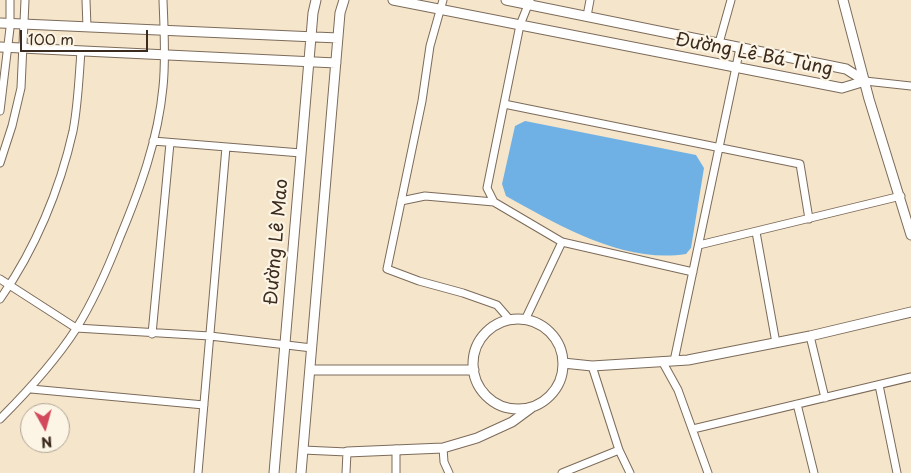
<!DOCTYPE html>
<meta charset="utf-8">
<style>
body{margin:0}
#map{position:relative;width:911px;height:473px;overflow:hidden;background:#f5e5ca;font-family:"Playpen Sans",sans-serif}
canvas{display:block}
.north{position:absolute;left:20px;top:403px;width:50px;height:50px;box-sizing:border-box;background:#fcf5e5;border:1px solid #afa495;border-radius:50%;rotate:173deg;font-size:14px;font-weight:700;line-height:20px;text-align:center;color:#3b2a1e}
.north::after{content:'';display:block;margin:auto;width:18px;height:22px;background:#d1495b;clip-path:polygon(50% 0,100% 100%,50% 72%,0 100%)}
.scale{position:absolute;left:20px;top:30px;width:128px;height:22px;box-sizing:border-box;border:2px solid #3b2a1e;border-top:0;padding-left:6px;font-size:15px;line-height:18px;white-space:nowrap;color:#3b2a1e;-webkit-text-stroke:4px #fcf5e5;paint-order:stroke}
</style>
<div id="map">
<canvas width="911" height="473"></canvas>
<div class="north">N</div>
<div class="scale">100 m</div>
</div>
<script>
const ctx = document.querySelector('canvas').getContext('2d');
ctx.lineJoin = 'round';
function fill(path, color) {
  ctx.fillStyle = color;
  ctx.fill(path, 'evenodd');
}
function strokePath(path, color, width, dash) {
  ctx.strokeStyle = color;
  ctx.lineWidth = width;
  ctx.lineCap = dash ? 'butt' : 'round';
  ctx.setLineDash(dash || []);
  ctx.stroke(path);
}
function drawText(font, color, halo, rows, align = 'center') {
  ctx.font = font + ' "Playpen Sans",sans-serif';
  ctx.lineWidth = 4.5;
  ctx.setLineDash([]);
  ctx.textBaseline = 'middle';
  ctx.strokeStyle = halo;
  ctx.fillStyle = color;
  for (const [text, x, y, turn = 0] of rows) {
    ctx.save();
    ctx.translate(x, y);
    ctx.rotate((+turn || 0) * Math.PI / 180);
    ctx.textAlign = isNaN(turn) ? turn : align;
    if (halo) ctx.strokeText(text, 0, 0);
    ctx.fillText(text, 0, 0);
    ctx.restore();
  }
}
const water = new Path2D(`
 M 525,121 L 696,155 L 704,168 L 691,248 L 686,254 C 624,264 558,225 506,196 L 502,184 L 515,126 Z`);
const street = new Path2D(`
 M 86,0 L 87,27
 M 443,0 L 430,46 L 422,101 L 387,269 L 419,281 L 463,293 L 497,305 L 510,320
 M 587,16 L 590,0
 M 719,43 L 731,0
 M 865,81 L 911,86
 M 504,104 L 800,164 L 809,219
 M 0,111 L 10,28 L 10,0
 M 153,141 L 301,153
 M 0,163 L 12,126 L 21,88 L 25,0
 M 401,201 L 425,196 L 494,202 L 562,242 L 693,272
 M 494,202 L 487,188 L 520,25 L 530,0
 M 756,232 L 776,343
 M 699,245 L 901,196
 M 0,279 L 76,328 L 210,336 L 312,348
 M 0,299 C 35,250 60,189 73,131 C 78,105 79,77 81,51
 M 525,320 L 562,242
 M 152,334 L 170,143
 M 810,336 L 825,398
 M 662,361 L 678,390 L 708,473
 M 674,361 L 740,48
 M 592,366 L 619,450 L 630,473
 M 879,385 L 897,473
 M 31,389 L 204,405
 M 797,404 L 814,473
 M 0,419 C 28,391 54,363 76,329 C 94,300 108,268 120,237 C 140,189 158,140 163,87 C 166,58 164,29 163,0
 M 693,429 L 911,377
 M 443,448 L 444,462 L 449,473
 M 303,450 L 347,452 L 346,473
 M 198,473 L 226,147
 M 396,473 L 396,449
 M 562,473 L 619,450`);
const secondary = new Path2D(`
 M 393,0 L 842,88 L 865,81
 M 506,0 L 846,69 L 865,81
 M 843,0 L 869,99 L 911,235
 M 0,23 L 338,38
 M 0,47 L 336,63
 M473 364a45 45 0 1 1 90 0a45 45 0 1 1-90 0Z
 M 563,363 L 592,366 L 688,360 L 810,336 L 911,312
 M 310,370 L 474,370
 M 347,452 L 443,448 L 477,438 L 512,422 L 531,408
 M 274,473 L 313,13 L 316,0
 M 301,473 L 340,13 L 344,0`);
const streetNames = [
 ["Đường Lê Bá Tùng",754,55,11],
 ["Đường Lê Mao",277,242,-85]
];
fill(water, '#6fb1e4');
strokePath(street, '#7c6b5a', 9);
strokePath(secondary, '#7c6b5a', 11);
strokePath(street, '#fff', 7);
strokePath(secondary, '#fff', 9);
drawText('18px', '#3b2a1e', '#fcf5e5', streetNames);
</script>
